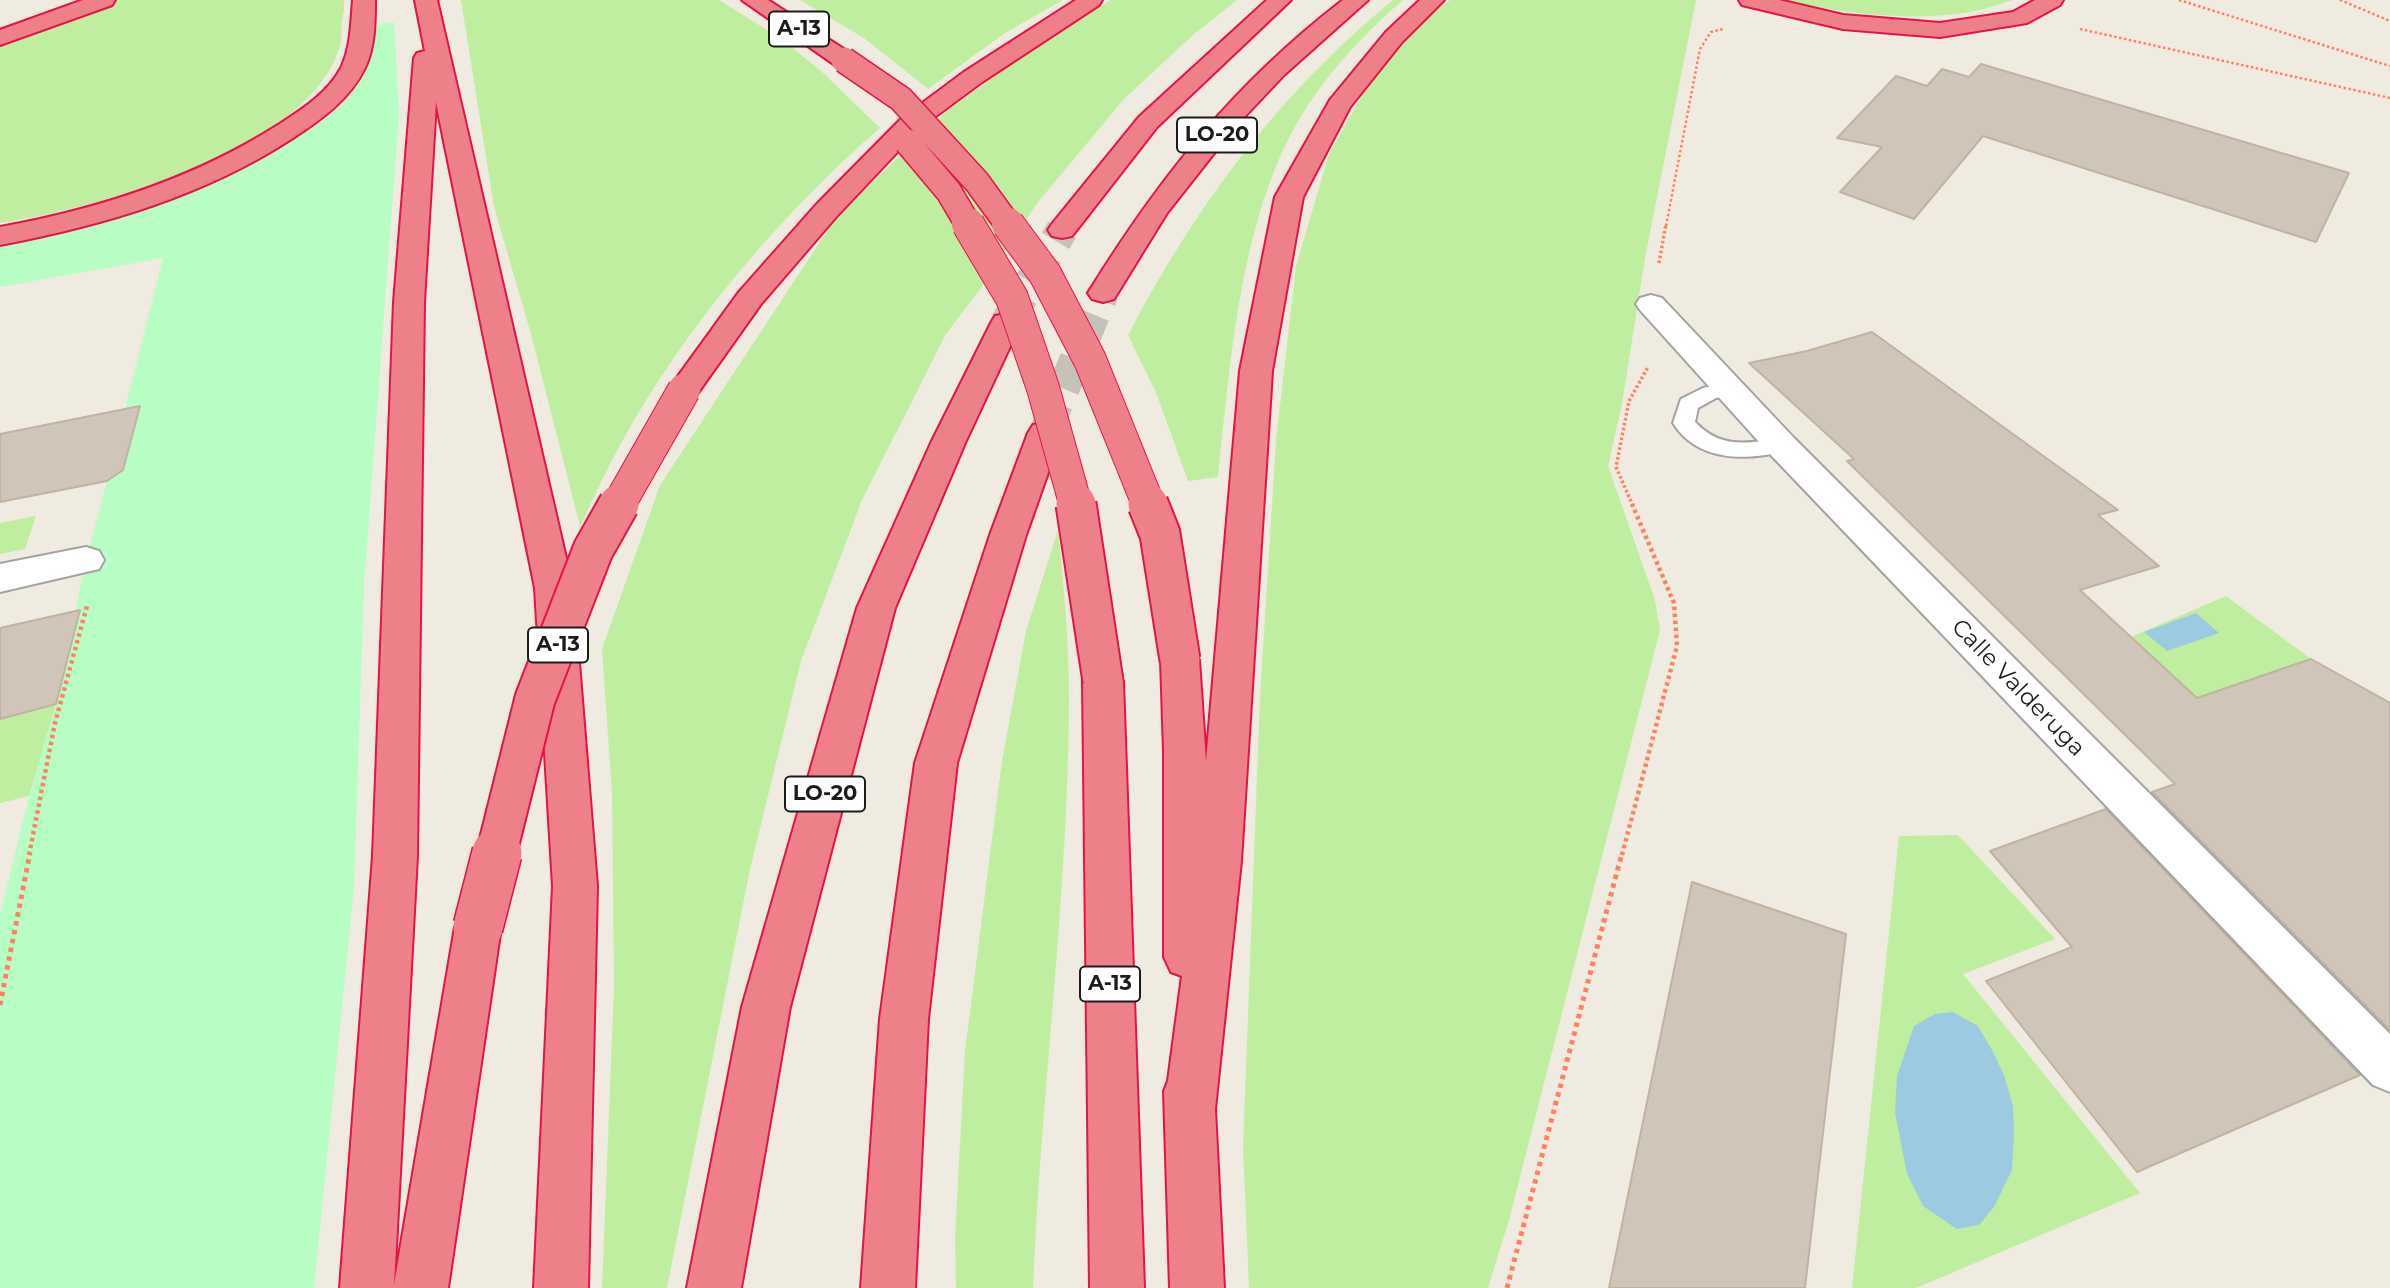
<!DOCTYPE html>
<style>
body{margin:0}
canvas{display:block;background:#efebe0}
</style>
<canvas width="2390" height="1288"></canvas>
<script>
const ctx = document.querySelector('canvas').getContext('2d');
ctx.lineJoin = 'round';
function fill(path, color) {
  ctx.fillStyle = color;
  ctx.fill(path, 'evenodd');
}
function strokePath(path, color, width, dash) {
  ctx.strokeStyle = color;
  ctx.lineWidth = width;
  ctx.lineCap = dash ? 'butt' : 'round';
  ctx.setLineDash(dash || []);
  ctx.stroke(path);
}
function drawText(font, color, halo, rows, align = 'center') {
  ctx.font = font + ' Montserrat,sans-serif';
  ctx.lineWidth = 7;
  ctx.setLineDash([]);
  ctx.textBaseline = 'middle';
  ctx.strokeStyle = halo;
  ctx.fillStyle = color;
  for (const [text, x, y, turn = 0] of rows) {
    ctx.save();
    ctx.translate(x, y);
    ctx.rotate((+turn || 0) * Math.PI / 180);
    ctx.textAlign = isNaN(turn) ? turn : align;
    if (halo) ctx.strokeText(text, 0, 0);
    ctx.fillText(text, 0, 0);
    ctx.restore();
  }
}
const grass = new Path2D(`
 M 118,0 L 344,0 C 345,7 343,14 342,21 C 341,28 342,36 341,42 C 315,150 94,209 0,223 L 0,44 Z
 M 461,0 L 719,0 L 780,38 L 821,71 L 880,128 C 787,209 703,306 639,412 C 617,448 598,488 580,526 L 531,334 L 494,207 Z
 M 800,0 L 1063,0 L 1005,33 L 928,89 L 864,38 Z
 M 1111,0 L 1237,0 L 1193,35 L 1124,99 L 1038,202 L 983,285 L 946,334 L 862,500 L 801,661 L 750,869 L 667,1288 L 602,1288 L 614,987 L 612,793 L 602,649 L 660,485 L 837,216 L 948,110 L 1063,27 Z
 M 1393,0 L 1403,0 C 1359,38 1318,83 1291,134 C 1239,234 1230,367 1218,477 L 1188,481 L 1157,395 L 1128,335 C 1196,205 1279,93 1393,0 Z
 M 1450,0 L 1696,0 L 1645,258 L 1622,404 L 1608,466 L 1655,600 L 1660,630 L 1509,1220 L 1488,1288 L 1249,1288 L 1243,1147 L 1260,697 L 1276,441 L 1296,266 L 1329,154 L 1373,76 L 1434,12 Z
 M 1784,0 L 2012,0 C 1947,27 1852,16 1784,0 Z
 M 36,516 L 25,549 L 0,554 L 0,523 Z
 M 1058,530 C 1064,587 1069,643 1069,700 C 1068,897 1041,1092 1033,1288 L 956,1288 L 955,1237 L 965,1051 L 1002,761 L 1026,631 Z
 M 2226,596 L 2311,659 L 2197,698 L 2131,637 Z
 M 56,704 L 29,796 L 0,803 L 0,719 Z
 M 1958,835 L 2055,939 L 1963,974 L 2140,1193 L 1916,1288 L 1852,1288 L 1899,836 Z`);
const park = new Path2D(`
 M 394,22 L 399,114 L 364,585 L 354,886 L 314,1288 L 0,1288 L 0,915 L 29,796 L 56,704 L 86,560 L 107,481 L 123,470 L 138,413 L 125,409 L 163,258 L 0,287 L 0,247 C 99,228 198,197 284,145 C 304,133 325,121 341,105 C 365,81 371,56 378,24 Z`);
const water = new Path2D(`
 M 2196,613 L 2219,633 L 2167,651 L 2144,632 Z
 M 1953,1012 L 1978,1026 L 1992,1050 L 2004,1075 L 2013,1106 L 2014,1134 L 2012,1170 L 1994,1207 L 1979,1225 L 1957,1229 L 1923,1206 L 1907,1174 L 1895,1112 L 1897,1076 L 1914,1026 L 1935,1014 Z`);
const building = new Path2D(`
 M 1981,64 L 2349,173 L 2316,242 L 1983,136 L 1914,219 L 1840,192 L 1882,147 L 1837,138 L 1896,76 L 1927,86 L 1942,69 L 1969,77 Z
 M 1872,332 L 2118,510 L 2098,515 L 2159,566 L 2080,590 L 2197,698 L 2311,659 L 2390,703 L 2390,1030 L 2152,792 L 2175,784 L 1847,461 L 1854,459 L 1749,363 L 1807,351 Z
 M 140,406 L 123,470 L 107,481 L 0,502 L 0,434 Z
 M 80,610 L 56,704 L 0,719 L 0,628 Z
 M 2106,809 L 2360,1075 L 2137,1172 L 1986,981 L 2072,947 L 1990,851 Z
 M 1692,882 L 1846,934 L 1805,1288 L 1609,1288 Z`);
const highwayTunnel = new Path2D(`
 M 1006,323 L 1062,230
 M 1045,433 L 1103,293`);
const pathFar3 = new Path2D(`
 M 2179,0 L 2390,66
 M 2340,0 L 2390,21
 M 2080,29 L 2390,98
 M 1666,226 L 1700,49 L 1711,32 L 1723,29`);
const pathFar2 = new Path2D(`
 M 1659,263 L 1666,224
 M 1633,506 L 1616,467 L 1629,401 L 1648,367`);
const pathFar1 = new Path2D(`
 M 29,855 L 55,723 L 87,606
 M 1622,855 L 1677,646 L 1674,603 L 1632,504`);
const path = new Path2D(`
 M 0,1005 L 30,853
 M 1507,1288 L 1622,853`);
const lane = new Path2D(`
 M 1729,382 L 1736,384 L 1739,389 L 1736,394 L 1716,398 L 1698,408 L 1695,422 C 1714,442 1734,445 1761,441 C 1771,440 1779,437 1789,440 L 1792,445 L 1789,450 C 1748,461 1698,463 1673,423 L 1681,399 L 1703,388 Z`);
const street = new Path2D(`
 M 1651,295 L 1662,298 L 1793,437 L 2390,1034 L 2390,1092 L 2373,1085 L 1769,453 L 1640,310 L 1636,304 L 1640,298 Z
 M 86,547 L 99,551 L 104,560 L 99,569 L 0,592 L 0,564 Z`);
const highway = new Path2D(`
 M 83,0 L 115,0 L 112,5 L 0,45 L 0,30 Z
 M 353,0 L 375,0 C 375,23 375,47 365,68 C 350,99 321,120 293,138 C 204,196 104,225 0,245 L 0,227 C 99,209 193,179 278,125 C 301,110 328,93 341,68 C 351,47 351,23 353,0 Z
 M 415,0 L 437,0 L 573,588 L 597,886 L 588,1288 L 534,1288 L 553,886 L 535,588 L 436,102 L 424,302 L 417,856 L 394,1285 L 455,927 L 462,912 L 478,906 L 494,912 L 501,927 L 448,1288 L 340,1288 L 373,856 L 394,302 L 414,58 L 417,53 L 425,51 Z
 M 742,0 L 768,0 L 853,55 L 856,60 L 853,65 L 844,67 L 835,65 Z
 M 1076,0 L 1102,0 L 1099,5 L 982,82 L 920,128 L 836,217 L 761,304 L 695,397 L 684,400 L 673,397 L 668,390 L 739,292 L 816,205 L 902,118 L 964,72 Z
 M 1267,0 L 1291,0 L 1157,127 L 1072,236 L 1062,238 L 1052,236 L 1048,230 L 1052,224 L 1139,117 Z
 M 1343,0 L 1368,0 L 1284,75 L 1234,128 L 1167,213 L 1114,299 L 1103,302 L 1092,299 L 1088,293 C 1160,177 1234,84 1343,0 Z
 M 1420,0 L 1444,0 L 1402,42 L 1350,107 L 1303,197 L 1272,371 L 1241,861 L 1215,1109 L 1224,1288 L 1170,1288 L 1164,1091 L 1168,1081 L 1182,976 L 1171,972 L 1164,957 L 1164,751 L 1161,660 L 1166,649 L 1180,645 L 1194,649 L 1199,660 L 1206,762 L 1240,371 L 1275,197 L 1330,100 L 1386,32 Z
 M 1739,0 L 1779,0 L 1843,15 L 1940,23 L 2013,12 L 2035,0 L 2063,0 L 2060,5 L 2027,23 L 1940,37 L 1843,29 L 1742,5 Z
 M 1006,314 L 1017,316 L 1021,323 L 965,443 L 895,608 L 790,1007 L 741,1288 L 687,1288 L 742,1007 L 857,608 L 931,443 L 991,323 L 995,316 Z
 M 1045,422 L 1057,425 L 1062,433 L 1026,535 L 957,763 L 928,1019 L 915,1288 L 861,1288 L 880,1019 L 915,763 L 990,535 L 1028,433 L 1033,425 Z
 M 1103,666 L 1117,670 L 1123,681 L 1144,1288 L 1090,1288 L 1083,681 L 1089,670 Z`);
const highwayBridgeFar3 = new Path2D(`
 M 844,60 L 901,99 L 977,182 L 1009,226
 M 907,142 L 949,192 L 969,226`);
const highwayBridgeFar2 = new Path2D(`
 M 968,224 L 1012,298 L 1043,388 L 1076,506
 M 1008,224 L 1045,274 L 1090,360 L 1149,506
 M 618,506 L 684,390`);
const highwayBridgeFar1 = new Path2D(`
 M 1076,504 L 1103,681
 M 1148,504 L 1160,534 L 1180,660
 M 496,855 L 535,699 L 593,550 L 619,504`);
const highwayBridge = new Path2D(`
 M 478,927 L 497,853`);
const shields = [
 [799,29,60],
 [1217,135,80],
 [558,645,60],
 [825,794,80],
 [1110,984,60]
];
const shieldNames = [
 ["A-13",799,29],
 ["LO-20",1217,135],
 ["A-13",558,645],
 ["LO-20",825,794],
 ["A-13",1110,984]
];
const streetNames = [
 ["Calle Valderuga",2018,688,46]
];
fill(grass, '#bfeea0');
fill(park, '#b8fec4');
fill(water, '#9ccbe1');
fill(building, '#cfc5b9');
strokePath(building, '#c1b3a1', 2);
strokePath(highwayTunnel, '#c5c2b9', 32, [32, 16]);
strokePath(lane, '#a3a3a3', 4);
strokePath(street, '#a3a3a3', 4);
strokePath(highway, '#e61347', 4);
strokePath(pathFar3, '#ff8161', 2.5, [2.5, 2.5]);
strokePath(pathFar2, '#ff8161', 3.5, [2.5, 2.5]);
strokePath(pathFar1, '#ff8161', 4.5, [3.5, 3.5]);
strokePath(path, '#ff8161', 5, [4.5, 4.5]);
fill(lane, '#fff');
fill(street, '#fff');
fill(highway, '#ee8089');
strokePath(highwayBridgeFar3, '#e61347', 28, []);
strokePath(highwayBridgeFar2, '#e61347', 34, []);
strokePath(highwayBridgeFar1, '#e61347', 43, []);
strokePath(highwayBridge, '#e61347', 52, []);
strokePath(highwayBridgeFar3, '#ee8089', 25);
strokePath(highwayBridgeFar2, '#ee8089', 32);
strokePath(highwayBridgeFar1, '#ee8089', 39);
strokePath(highwayBridge, '#ee8089', 49);
for (const [x, y, w] of shields) {
  const box = new Path2D();
  box.roundRect(x - w / 2, y - 17.5, w, 35, 5);
  ctx.fillStyle = '#fff';
  ctx.fill(box);
  strokePath(box, '#1c1c1c', 2);
}
drawText('bold 21px', '#1c1c1c', null, shieldNames);
drawText('23px', '#1c1c1c', '#fff', streetNames);
</script>
